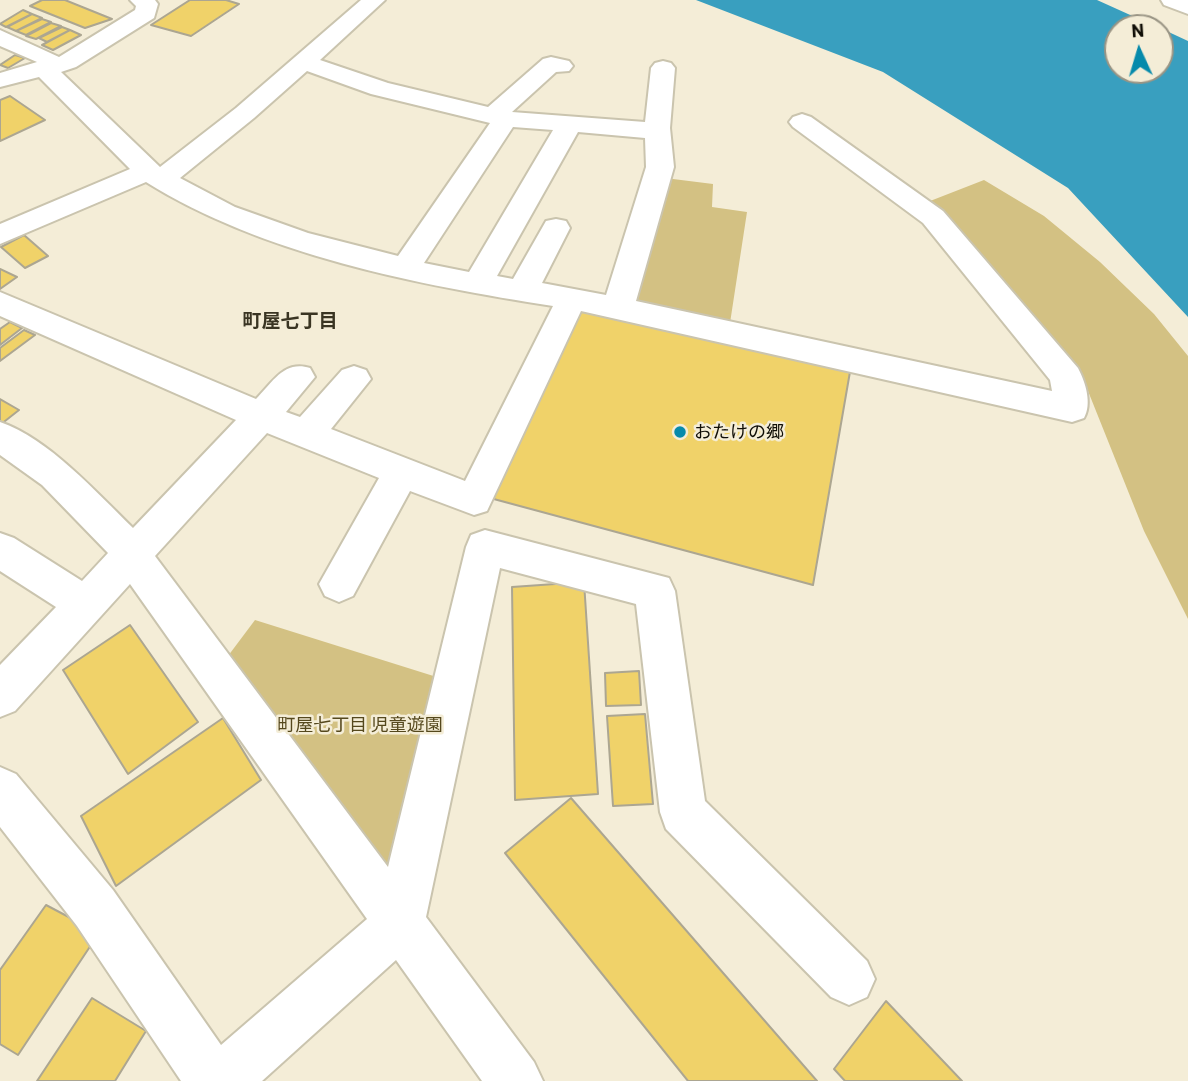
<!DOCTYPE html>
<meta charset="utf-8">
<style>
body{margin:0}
#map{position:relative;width:1188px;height:1081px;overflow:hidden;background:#f4edd7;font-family:Barlow,sans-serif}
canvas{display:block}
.north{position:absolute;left:1104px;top:14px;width:70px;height:70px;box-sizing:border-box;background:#f4edd7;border:2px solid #999484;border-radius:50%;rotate:356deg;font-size:19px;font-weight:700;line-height:28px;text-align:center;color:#100e07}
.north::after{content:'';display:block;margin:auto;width:24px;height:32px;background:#068aab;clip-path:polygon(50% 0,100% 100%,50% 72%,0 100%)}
</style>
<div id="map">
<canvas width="1188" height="1081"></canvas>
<div class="north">N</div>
</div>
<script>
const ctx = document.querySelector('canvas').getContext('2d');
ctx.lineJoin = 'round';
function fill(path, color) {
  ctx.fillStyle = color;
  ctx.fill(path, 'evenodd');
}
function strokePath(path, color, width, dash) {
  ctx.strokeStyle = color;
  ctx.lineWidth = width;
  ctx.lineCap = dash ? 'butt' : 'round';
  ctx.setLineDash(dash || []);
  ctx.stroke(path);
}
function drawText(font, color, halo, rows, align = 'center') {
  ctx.font = font + ' Barlow,"Noto Sans JP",sans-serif';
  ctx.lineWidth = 5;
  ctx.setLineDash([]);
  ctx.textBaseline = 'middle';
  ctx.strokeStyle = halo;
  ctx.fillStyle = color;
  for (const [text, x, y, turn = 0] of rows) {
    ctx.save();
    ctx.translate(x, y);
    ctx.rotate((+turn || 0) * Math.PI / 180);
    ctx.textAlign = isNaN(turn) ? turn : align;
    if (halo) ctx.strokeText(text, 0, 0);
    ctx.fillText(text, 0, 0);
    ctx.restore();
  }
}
const green = new Path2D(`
 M 665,178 L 713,184 L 712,207 L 747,212 L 730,323 L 632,305 Z
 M 984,180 L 1044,216 L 1100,262 L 1154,314 L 1188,356 L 1188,619 L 1144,531 L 1084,381 L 1044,340 L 925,203 Z
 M 255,620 L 443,679 L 393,892 L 228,656 Z`);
const water = new Path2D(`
 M 696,0 L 1097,0 L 1159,28 L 1118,28 L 1118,70 L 1160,70 L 1160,28 L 1188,41 L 1188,317 L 1068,188 L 883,72 Z`);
const building = new Path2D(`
 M 42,0 L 65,0 L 112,19 L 85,28 L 30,6 Z
 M 190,0 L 226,0 L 239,4 L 191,36 L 151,25 Z
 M 23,10 L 32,14 L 6,27 L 0,24 Z
 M 32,14 L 42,18 L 16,31 L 7,27 Z
 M 42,19 L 51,22 L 26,35 L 16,31 Z
 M 51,23 L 61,26 L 36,39 L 26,36 Z
 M 62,27 L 70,30 L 47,42 L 39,38 Z
 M 70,30 L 81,35 L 53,50 L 42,45 Z
 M 15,55 L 25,58 L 8,68 L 0,65 Z
 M 10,96 L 45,120 L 0,141 L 0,100 Z
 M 24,235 L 48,256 L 25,268 L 1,247 Z
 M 0,269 L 17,277 L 0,289 Z
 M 578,307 L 851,366 L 813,585 L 490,498 Z
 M 10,322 L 22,328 L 0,345 L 0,329 Z
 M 24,330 L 35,335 L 0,361 L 0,348 Z
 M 0,399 L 19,410 L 0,425 Z
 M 584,582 L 598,794 L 515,800 L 512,587 Z
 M 130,625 L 198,722 L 128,774 L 63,670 Z
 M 639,671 L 641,705 L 606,706 L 605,673 Z
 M 645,714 L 653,804 L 613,806 L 607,716 Z
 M 223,718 L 261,780 L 116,886 L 81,816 Z
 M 571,798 L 817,1081 L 688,1081 L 505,853 Z
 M 46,905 L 99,933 L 18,1055 L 0,1044 L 0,970 Z
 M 92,998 L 146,1031 L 115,1081 L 37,1081 Z
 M 886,1001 L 962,1081 L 845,1081 L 834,1069 Z`);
const minor = new Path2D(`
 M 130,0 L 155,0 L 158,4 L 154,18 L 76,67 L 61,72 L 160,167 L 236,108 L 361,0 L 385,0 L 320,60 L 388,83 L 488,107 L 543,59 L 551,57 L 569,61 L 573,66 L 569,71 L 556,72 L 512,112 L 645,122 L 651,68 L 655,63 L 663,61 L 671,63 L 675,68 L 670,128 L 674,167 L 636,301 L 1052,391 L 1050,380 L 923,223 L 793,127 L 789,122 L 793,117 L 802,114 L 811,117 L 943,211 L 1078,368 C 1086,383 1092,404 1084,418 L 1072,422 L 581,311 L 487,511 L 474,515 L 410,491 L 353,596 L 339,602 L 325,596 L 319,584 L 379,478 L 267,433 L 155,556 L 388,867 L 466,547 L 471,535 L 485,530 L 669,578 L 675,591 L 705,801 L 867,961 L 875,979 L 867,997 L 849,1005 L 831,997 L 666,829 L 660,812 L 636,604 L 500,568 L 426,917 L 534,1062 L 543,1081 L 482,1081 L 396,960 L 262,1081 L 181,1081 L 77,926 L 0,827 L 0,767 L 16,774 L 113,890 L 221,1045 L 367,919 L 130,584 L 15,711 L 0,717 L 0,665 L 56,607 L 0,571 L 0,533 L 14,538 L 82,581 L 108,553 L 42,485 L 0,455 L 0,422 C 48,438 97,493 133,528 L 236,420 L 0,316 L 0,292 L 256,399 C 273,382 284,360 310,368 L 315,377 L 286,412 L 300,417 L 342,370 L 354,366 L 366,370 L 371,379 L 331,429 L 465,481 L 553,306 C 418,285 263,255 146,182 L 0,244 L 0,224 L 130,169 L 39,77 L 0,87 L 0,73 L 37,62 L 0,46 L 0,30 L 59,57 L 135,10 L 136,6 ZM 307,71 L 371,94 L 490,123 L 398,256 L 308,233 L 235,207 L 180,178 L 254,118 ZM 513,127 L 553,130 L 469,272 L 424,263 ZM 578,132 L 645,138 L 646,167 L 606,295 L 542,283 L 570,228 L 566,221 L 556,219 L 546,221 L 513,279 L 497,276 Z
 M 1161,0 L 1188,0 L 1188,14 L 1164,5 Z`);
const markers = [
 [680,432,7,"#068aab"]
];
const poiNames = [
 ["おたけの郷",694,432]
];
const parkNames = [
 ["町屋七丁目 児童遊園",360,725]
];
const neighbourhoodNames = [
 ["町屋七丁目",290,321]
];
fill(green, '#d3c183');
fill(water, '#399fbf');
fill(building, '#f0d269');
strokePath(building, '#aca691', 2);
strokePath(minor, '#cac4ae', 4);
fill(minor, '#fff');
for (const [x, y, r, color] of markers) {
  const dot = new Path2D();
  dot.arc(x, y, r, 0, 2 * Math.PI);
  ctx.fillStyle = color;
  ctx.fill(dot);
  strokePath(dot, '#f4edd7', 2.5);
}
drawText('18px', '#100e07', '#f4edd7', poiNames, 'left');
drawText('18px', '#55481d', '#f4edd7', parkNames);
drawText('bold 19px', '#3a3523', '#f4edd7', neighbourhoodNames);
</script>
